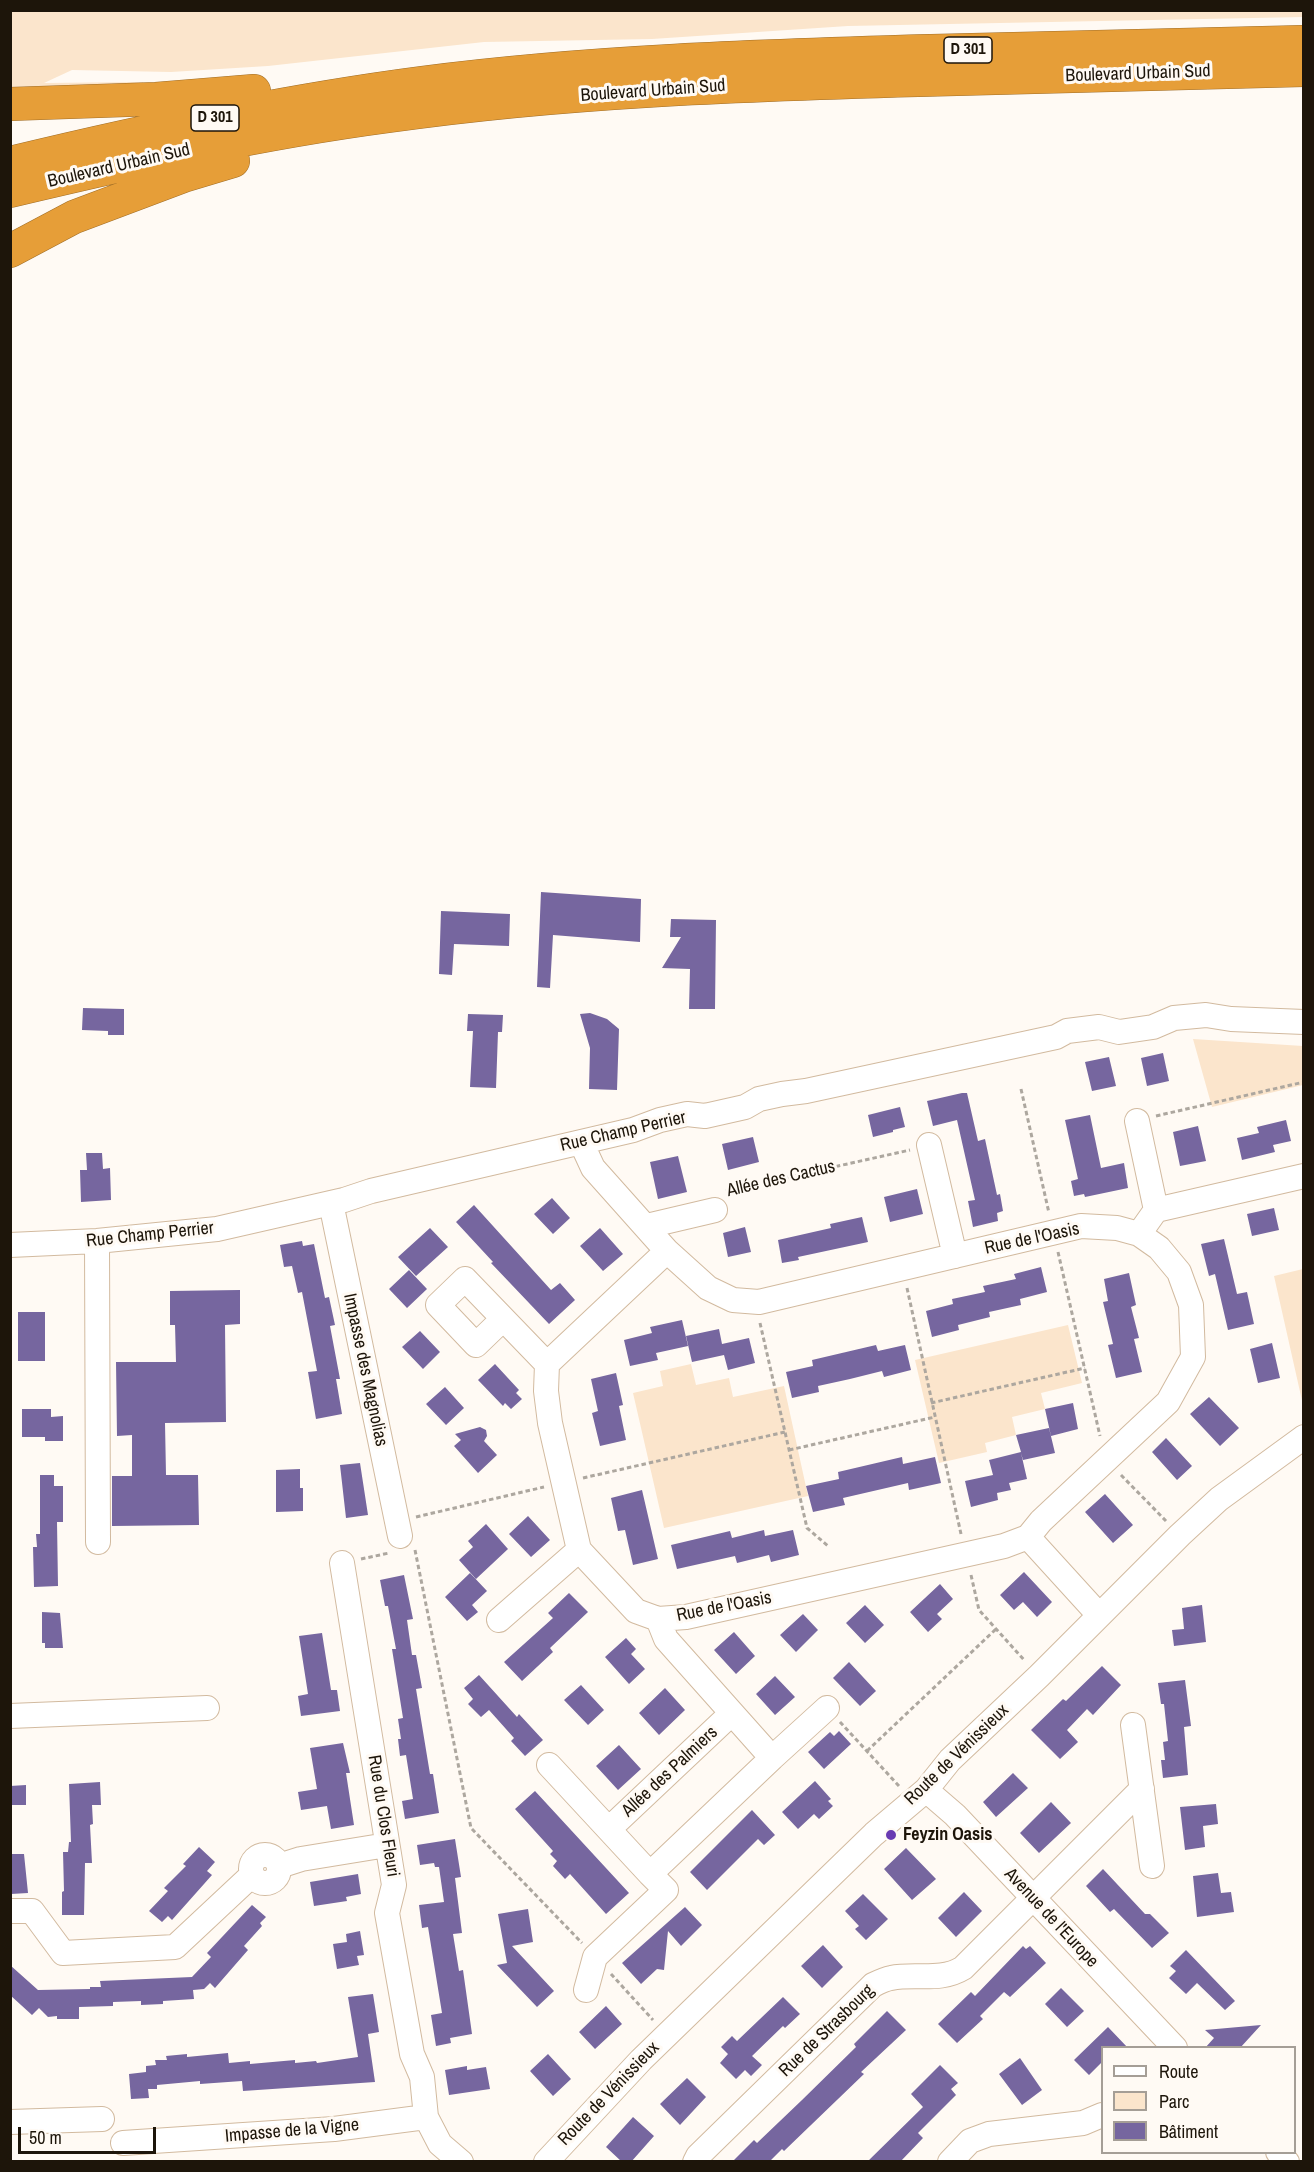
<!DOCTYPE html>
<meta charset="utf-8">
<style>
body{margin:0}
#map{position:relative;width:1314px;height:2172px;overflow:hidden;background:#fffaf4;font-family:"Archivo Narrow",sans-serif}
canvas{display:block}
.frame{position:absolute;inset:0;border:12px solid #1d150a;pointer-events:none}
.legend{position:absolute;left:1101px;top:2046px;width:195px;height:108px;box-sizing:border-box;background:#fffaf4;border:2px solid #a59e96;margin:0;padding:8px 10px;list-style:none;font-size:18px;color:#1d150a}
.legend li{display:flex;align-items:center;gap:12px;height:30px}
.legend b{width:30px;border:2px solid #a59e96}
.scale{position:absolute;left:18px;top:2127px;width:138px;height:27px;box-sizing:border-box;border:3px solid #1d150a;border-top:0;padding-left:8px;font-size:18px;line-height:21px;white-space:nowrap;color:#1d150a;-webkit-text-stroke:4px #fffaf4;paint-order:stroke}
</style>
<div id="map">
<canvas width="1314" height="2172"></canvas>
<div class="frame"></div>
<ul class="legend">
<li><b style="height:8px;background:#fff"></b>Route</li>
<li><b style="height:16px;background:#fbe5cc"></b>Parc</li>
<li><b style="height:16px;background:#76669f"></b>Bâtiment</li>
</ul>
<div class="scale">50 m</div>
</div>
<script>
const ctx = document.querySelector('canvas').getContext('2d');
ctx.lineJoin = 'round';
function fill(path, color) {
  ctx.fillStyle = color;
  ctx.fill(path, 'evenodd');
}
function strokePath(path, color, width, dash) {
  ctx.strokeStyle = color;
  ctx.lineWidth = width;
  ctx.lineCap = dash ? 'butt' : 'round';
  ctx.setLineDash(dash || []);
  ctx.stroke(path);
}
function drawText(font, color, halo, rows, align = 'center') {
  ctx.font = font + ' "Archivo Narrow",sans-serif';
  ctx.lineWidth = 6;
  ctx.setLineDash([]);
  ctx.textBaseline = 'middle';
  ctx.strokeStyle = halo;
  ctx.fillStyle = color;
  for (const [text, x, y, turn = 0] of rows) {
    ctx.save();
    ctx.translate(x, y);
    ctx.rotate((+turn || 0) * Math.PI / 180);
    ctx.textAlign = isNaN(turn) ? turn : align;
    if (halo) ctx.strokeText(text, 0, 0);
    ctx.fillText(text, 0, 0);
    ctx.restore();
  }
}
const green = new Path2D(`
 M 1303,10 L 1304,17 L 848,26 L 652,39 L 484,42 L 268,66 L 171,72 L 72,70 L 44,83 L 143,82 L 145,87 L 11,91 L 10,11 Z
 M 1193,1039 L 1303,1046 L 1303,1085 L 1212,1107 Z
 M 1303,1269 L 1304,1269 L 1303,1405 L 1274,1276 Z
 M 1068,1325 L 1082,1383 L 1041,1393 L 1045,1409 L 1012,1417 L 1016,1435 L 985,1443 L 987,1452 L 939,1463 L 915,1360 Z
 M 691,1364 L 696,1385 L 729,1378 L 733,1397 L 784,1386 L 808,1496 L 664,1528 L 633,1393 L 663,1386 L 660,1371 Z`);
const building = new Path2D(`
 M 541,892 L 641,899 L 640,942 L 553,935 L 550,988 L 537,987 Z
 M 441,911 L 510,914 L 509,946 L 454,944 L 452,975 L 439,974 Z
 M 671,919 L 716,920 L 715,1009 L 689,1009 L 690,969 L 662,968 L 681,937 L 670,937 Z
 M 83,1008 L 124,1009 L 124,1035 L 108,1035 L 108,1031 L 82,1030 Z
 M 590,1013 L 607,1019 L 619,1029 L 617,1090 L 589,1089 L 590,1048 L 580,1014 Z
 M 468,1014 L 503,1015 L 502,1032 L 498,1032 L 496,1088 L 470,1087 L 473,1031 L 467,1031 Z
 M 1163,1053 L 1169,1081 L 1147,1086 L 1141,1058 Z
 M 1109,1057 L 1116,1086 L 1092,1091 L 1085,1062 Z
 M 962,1093 L 967,1093 L 978,1141 L 985,1139 L 997,1195 L 1000,1194 L 1003,1211 L 997,1213 L 998,1221 L 973,1227 L 968,1201 L 975,1200 L 957,1120 L 933,1126 L 927,1101 Z
 M 900,1107 L 905,1127 L 893,1130 L 893,1132 L 873,1137 L 868,1115 Z
 M 1090,1115 L 1101,1168 L 1124,1163 L 1128,1188 L 1085,1197 L 1084,1194 L 1074,1196 L 1071,1181 L 1078,1179 L 1065,1120 Z
 M 1286,1120 L 1291,1141 L 1273,1145 L 1275,1152 L 1242,1160 L 1237,1138 L 1259,1133 L 1257,1127 Z
 M 1198,1126 L 1206,1161 L 1180,1166 L 1173,1132 Z
 M 753,1137 L 759,1162 L 728,1170 L 722,1144 Z
 M 86,1153 L 102,1153 L 103,1169 L 110,1168 L 111,1200 L 81,1202 L 80,1170 L 87,1170 Z
 M 678,1156 L 687,1192 L 658,1199 L 650,1162 Z
 M 917,1189 L 923,1214 L 890,1222 L 884,1197 Z
 M 552,1198 L 570,1218 L 553,1234 L 534,1214 Z
 M 474,1205 L 551,1290 L 560,1283 L 575,1300 L 549,1324 L 491,1263 L 493,1262 L 456,1222 Z
 M 1274,1208 L 1279,1230 L 1252,1236 L 1247,1214 Z
 M 862,1217 L 868,1242 L 798,1257 L 799,1260 L 782,1263 L 778,1240 L 831,1228 L 830,1224 Z
 M 745,1227 L 751,1252 L 728,1257 L 723,1233 Z
 M 430,1228 L 448,1247 L 416,1276 L 398,1257 Z
 M 600,1228 L 623,1254 L 603,1271 L 580,1246 Z
 M 1224,1239 L 1237,1294 L 1247,1292 L 1254,1324 L 1228,1330 L 1215,1274 L 1209,1276 L 1201,1244 Z
 M 302,1241 L 303,1246 L 314,1244 L 325,1298 L 329,1297 L 335,1325 L 330,1326 L 340,1379 L 336,1379 L 342,1414 L 316,1419 L 308,1372 L 317,1371 L 302,1292 L 298,1293 L 292,1266 L 284,1267 L 280,1245 Z
 M 1041,1267 L 1047,1292 L 1020,1299 L 1021,1305 L 989,1312 L 990,1317 L 958,1325 L 959,1330 L 932,1337 L 926,1311 L 953,1304 L 952,1299 L 985,1292 L 983,1286 L 1016,1279 L 1014,1274 Z
 M 409,1270 L 427,1289 L 407,1308 L 389,1289 Z
 M 1129,1273 L 1136,1305 L 1131,1307 L 1139,1338 L 1134,1339 L 1142,1372 L 1116,1378 L 1108,1345 L 1113,1344 L 1103,1302 L 1108,1301 L 1104,1279 Z
 M 240,1290 L 240,1324 L 225,1325 L 226,1422 L 165,1423 L 166,1475 L 198,1475 L 199,1525 L 112,1526 L 112,1476 L 132,1476 L 132,1435 L 117,1436 L 116,1362 L 176,1362 L 175,1325 L 170,1325 L 170,1291 Z
 M 18,1312 L 45,1312 L 45,1361 L 18,1361 Z
 M 682,1320 L 688,1346 L 656,1353 L 658,1360 L 630,1366 L 624,1340 L 652,1333 L 650,1327 Z
 M 719,1329 L 724,1354 L 722,1344 L 749,1338 L 755,1363 L 728,1370 L 724,1355 L 692,1362 L 686,1336 Z
 M 420,1331 L 440,1352 L 423,1369 L 402,1347 Z
 M 1272,1343 L 1280,1378 L 1258,1383 L 1250,1349 Z
 M 876,1345 L 878,1351 L 905,1345 L 911,1370 L 884,1377 L 882,1371 L 850,1379 L 818,1386 L 819,1392 L 792,1398 L 786,1372 L 813,1366 L 812,1360 Z
 M 495,1364 L 519,1390 L 516,1393 L 522,1399 L 511,1409 L 505,1403 L 503,1406 L 478,1380 Z
 M 616,1373 L 623,1405 L 619,1406 L 626,1440 L 600,1446 L 592,1413 L 598,1411 L 591,1379 Z
 M 445,1387 L 464,1408 L 446,1425 L 426,1404 Z
 M 1209,1397 L 1239,1428 L 1220,1446 L 1190,1414 Z
 M 1073,1403 L 1078,1429 L 1051,1436 L 1045,1409 Z
 M 22,1409 L 51,1409 L 51,1417 L 63,1416 L 63,1441 L 45,1441 L 45,1437 L 22,1437 Z
 M 480,1427 L 486,1430 L 487,1436 L 484,1441 L 497,1455 L 478,1473 L 454,1446 L 461,1440 L 455,1434 Z
 M 1049,1428 L 1055,1453 L 1023,1460 L 1021,1453 L 1027,1479 L 1009,1483 L 1011,1490 L 997,1493 L 998,1500 L 971,1507 L 965,1481 L 993,1475 L 989,1460 L 1021,1452 L 1016,1435 Z
 M 1166,1438 L 1192,1466 L 1177,1480 L 1152,1452 Z
 M 902,1457 L 903,1464 L 935,1457 L 941,1483 L 909,1490 L 908,1483 L 843,1498 L 845,1505 L 813,1512 L 806,1486 L 839,1479 L 838,1472 Z
 M 360,1463 L 368,1515 L 346,1518 L 340,1465 Z
 M 300,1469 L 300,1488 L 303,1488 L 303,1511 L 276,1512 L 276,1470 Z
 M 40,1475 L 54,1475 L 54,1486 L 63,1486 L 63,1522 L 57,1522 L 58,1586 L 34,1587 L 33,1547 L 37,1547 L 36,1534 L 40,1534 Z
 M 642,1490 L 658,1559 L 633,1565 L 625,1530 L 618,1531 L 611,1498 Z
 M 1105,1494 L 1133,1525 L 1113,1543 L 1085,1512 Z
 M 528,1516 L 550,1540 L 531,1557 L 509,1534 Z
 M 486,1524 L 508,1549 L 476,1579 L 459,1560 L 473,1547 L 468,1541 Z
 M 764,1530 L 765,1536 L 793,1530 L 799,1555 L 771,1562 L 769,1555 L 737,1563 L 735,1556 L 677,1569 L 671,1545 L 730,1531 L 732,1538 Z
 M 1024,1572 L 1052,1602 L 1037,1617 L 1023,1602 L 1014,1610 L 1000,1595 Z
 M 470,1573 L 487,1591 L 472,1605 L 478,1612 L 467,1621 L 445,1597 Z
 M 404,1575 L 413,1619 L 407,1620 L 412,1655 L 416,1655 L 422,1688 L 416,1689 L 428,1762 L 430,1774 L 433,1774 L 439,1813 L 405,1819 L 402,1801 L 413,1799 L 406,1755 L 400,1756 L 398,1739 L 401,1739 L 398,1719 L 403,1718 L 392,1649 L 396,1649 L 388,1606 L 385,1606 L 380,1580 Z
 M 940,1584 L 953,1599 L 937,1614 L 942,1619 L 928,1632 L 910,1612 Z
 M 569,1593 L 588,1612 L 550,1648 L 553,1652 L 522,1681 L 504,1662 L 553,1618 L 548,1613 Z
 M 865,1605 L 884,1625 L 865,1643 L 846,1623 Z
 M 1202,1605 L 1206,1642 L 1174,1646 L 1172,1630 L 1184,1629 L 1182,1608 Z
 M 42,1612 L 60,1613 L 63,1648 L 45,1648 L 45,1643 L 42,1643 Z
 M 803,1614 L 818,1630 L 796,1652 L 780,1635 Z
 M 734,1632 L 755,1656 L 736,1674 L 714,1650 Z
 M 322,1633 L 331,1690 L 337,1690 L 340,1711 L 301,1716 L 298,1696 L 308,1694 L 299,1636 Z
 M 626,1638 L 636,1649 L 631,1654 L 645,1669 L 629,1684 L 605,1657 Z
 M 849,1662 L 876,1691 L 860,1706 L 833,1678 Z
 M 1102,1666 L 1121,1685 L 1093,1715 L 1087,1709 L 1067,1730 L 1078,1742 L 1060,1759 L 1031,1730 L 1063,1699 L 1066,1701 Z
 M 479,1675 L 517,1717 L 519,1714 L 543,1740 L 525,1756 L 511,1741 L 514,1738 L 489,1710 L 481,1717 L 468,1704 L 473,1699 L 464,1688 Z
 M 775,1676 L 795,1697 L 775,1715 L 756,1694 Z
 M 1185,1680 L 1191,1726 L 1184,1727 L 1188,1775 L 1163,1778 L 1161,1760 L 1165,1760 L 1163,1742 L 1168,1741 L 1164,1704 L 1161,1704 L 1158,1683 Z
 M 581,1685 L 604,1710 L 588,1725 L 564,1700 Z
 M 665,1688 L 685,1710 L 659,1735 L 639,1713 Z
 M 839,1731 L 851,1744 L 824,1769 L 808,1752 L 830,1732 L 834,1736 Z
 M 343,1743 L 350,1773 L 346,1773 L 354,1825 L 331,1829 L 327,1806 L 301,1810 L 298,1792 L 317,1789 L 310,1748 Z
 M 619,1745 L 641,1769 L 618,1790 L 596,1766 Z
 M 1013,1773 L 1028,1788 L 996,1817 L 983,1802 Z
 M 815,1781 L 831,1799 L 828,1801 L 833,1806 L 819,1819 L 814,1814 L 798,1829 L 782,1812 Z
 M 100,1782 L 101,1805 L 92,1805 L 93,1824 L 90,1825 L 92,1863 L 85,1863 L 84,1915 L 62,1915 L 62,1892 L 64,1891 L 63,1852 L 68,1852 L 69,1842 L 71,1842 L 69,1784 Z
 M 26,1785 L 26,1805 L 10,1805 L 10,1786 Z
 M 535,1791 L 629,1893 L 606,1914 L 570,1874 L 565,1879 L 553,1866 L 557,1861 L 550,1854 L 553,1851 L 515,1809 Z
 M 1051,1802 L 1071,1823 L 1039,1853 L 1020,1833 Z
 M 1216,1804 L 1218,1824 L 1203,1826 L 1205,1847 L 1185,1850 L 1180,1807 Z
 M 752,1810 L 775,1835 L 764,1845 L 758,1839 L 707,1890 L 690,1872 Z
 M 455,1839 L 461,1877 L 455,1878 L 462,1933 L 453,1934 L 459,1971 L 463,1970 L 472,2034 L 450,2038 L 451,2043 L 436,2046 L 431,2015 L 442,2013 L 428,1927 L 422,1928 L 419,1905 L 444,1902 L 439,1867 L 435,1867 L 434,1863 L 420,1865 L 417,1845 Z
 M 199,1847 L 215,1862 L 207,1871 L 212,1875 L 172,1920 L 168,1916 L 162,1922 L 149,1911 L 168,1891 L 164,1888 L 186,1866 L 183,1864 Z
 M 906,1848 L 936,1879 L 912,1900 L 884,1869 Z
 M 10,1854 L 24,1854 L 28,1893 L 11,1894 Z
 M 1103,1869 L 1145,1914 L 1150,1914 L 1169,1933 L 1152,1948 L 1114,1909 L 1110,1912 L 1086,1886 Z
 M 1218,1873 L 1221,1893 L 1231,1892 L 1234,1912 L 1197,1917 L 1193,1876 Z
 M 358,1874 L 361,1894 L 346,1897 L 347,1901 L 314,1906 L 310,1882 Z
 M 964,1892 L 982,1911 L 956,1937 L 938,1918 Z
 M 863,1894 L 888,1919 L 866,1940 L 855,1929 L 859,1926 L 845,1911 Z
 M 252,1905 L 266,1917 L 260,1923 L 262,1926 L 244,1946 L 248,1950 L 215,1988 L 210,1983 L 204,1989 L 193,1990 L 194,1999 L 163,2001 L 163,2004 L 141,2005 L 141,2001 L 113,2002 L 113,2006 L 79,2007 L 79,2019 L 57,2019 L 57,2016 L 48,2017 L 39,2008 L 32,2015 L 10,1995 L 10,1965 L 38,1990 L 90,1989 L 90,1987 L 101,1987 L 100,1981 L 192,1977 L 211,1957 L 207,1953 Z
 M 685,1907 L 702,1925 L 681,1946 L 668,1931 L 664,1970 L 657,1969 L 641,1984 L 622,1963 Z
 M 528,1909 L 533,1942 L 512,1946 L 554,1991 L 537,2007 L 497,1965 L 507,1963 L 498,1914 Z
 M 360,1931 L 364,1955 L 357,1956 L 359,1965 L 337,1969 L 333,1944 L 347,1942 L 346,1934 Z
 M 823,1945 L 843,1967 L 822,1988 L 801,1966 Z
 M 1023,1946 L 1026,1949 L 1030,1946 L 1046,1963 L 1010,1997 L 1004,1992 L 980,2016 L 983,2019 L 957,2043 L 938,2024 L 971,1992 L 975,1996 Z
 M 1186,1950 L 1235,2001 L 1225,2010 L 1197,1983 L 1186,1994 L 1169,1978 L 1176,1971 L 1170,1966 Z
 M 1061,1988 L 1084,2011 L 1067,2027 L 1045,2004 Z
 M 373,1994 L 379,2032 L 368,2034 L 375,2082 L 243,2091 L 242,2081 L 200,2084 L 200,2081 L 157,2085 L 157,2089 L 148,2089 L 149,2098 L 131,2099 L 129,2074 L 146,2072 L 146,2066 L 156,2065 L 155,2060 L 167,2060 L 166,2056 L 187,2054 L 187,2057 L 228,2053 L 229,2063 L 250,2061 L 250,2064 L 295,2060 L 295,2063 L 316,2061 L 317,2063 L 358,2057 L 348,1997 Z
 M 783,1997 L 800,2014 L 785,2028 L 783,2026 L 752,2056 L 762,2065 L 751,2076 L 745,2070 L 736,2079 L 720,2063 L 728,2054 L 721,2047 L 732,2036 L 737,2041 Z
 M 606,2006 L 622,2024 L 595,2049 L 579,2032 Z
 M 887,2011 L 906,2030 L 861,2072 L 864,2074 L 784,2151 L 782,2149 L 769,2162 L 732,2162 L 754,2140 L 757,2143 L 802,2100 L 856,2047 L 854,2044 Z
 M 1261,2025 L 1240,2048 L 1205,2048 L 1214,2038 L 1205,2030 Z
 M 1108,2027 L 1128,2048 L 1102,2048 L 1102,2062 L 1089,2075 L 1074,2060 Z
 M 548,2054 L 571,2079 L 553,2096 L 530,2071 Z
 M 1020,2058 L 1042,2090 L 1022,2105 L 999,2074 Z
 M 940,2065 L 958,2083 L 951,2089 L 956,2095 L 918,2133 L 923,2138 L 900,2162 L 867,2162 L 923,2107 L 911,2094 Z
 M 467,2066 L 467,2070 L 486,2067 L 490,2089 L 449,2095 L 445,2070 Z
 M 687,2078 L 706,2097 L 680,2125 L 660,2104 Z
 M 633,2117 L 654,2136 L 631,2162 L 622,2162 L 606,2147 Z`);
const path = new Path2D(`
 M 1021,1089 L 1049,1213
 M 1156,1116 L 1304,1082
 M 726,1191 L 910,1150
 M 1058,1252 L 1100,1436
 M 907,1288 L 961,1534
 M 760,1323 L 807,1528 L 828,1546
 M 931,1403 L 1085,1368
 M 789,1450 L 935,1417
 M 1121,1475 L 1166,1521
 M 583,1478 L 785,1432
 M 416,1517 L 544,1487
 M 415,1550 L 471,1828 L 582,1943
 M 361,1559 L 389,1553
 M 971,1575 L 979,1610 L 1025,1661
 M 840,1722 L 899,1786
 M 867,1751 L 996,1629
 M 611,1974 L 653,2020`);
const minor = new Path2D(`
 M 1137,1121 L 1156,1210
 M 581,1142 L 593,1168 L 667,1251
 M 929,1145 L 955,1256
 M 331,1203 L 400,1536
 M 647,1226 L 715,1210
 M 1139,1234 L 1156,1210 L 1304,1176
 M 97,1241 L 98,1542
 M 10,1245 L 97,1241 L 217,1229 L 344,1200 L 371,1191 L 633,1130 L 660,1120 L 687,1114 L 705,1116 L 745,1107 L 759,1099 L 782,1094 L 806,1091 L 1056,1037 L 1067,1031 L 1099,1027 L 1119,1032 L 1153,1027 L 1174,1018 L 1206,1015 L 1231,1019 L 1304,1022
 M 503,1319 L 476,1345 L 438,1305 L 465,1279 L 547,1364
 M 1028,1537 L 1004,1546 L 686,1617 L 658,1619 L 636,1611 L 579,1550 L 550,1423 L 546,1391 L 547,1364 L 667,1251 L 708,1288 L 733,1300 L 759,1302 L 1081,1226 L 1117,1228 L 1139,1234 L 1159,1248 L 1179,1272 L 1191,1305 L 1193,1357 L 1168,1402 L 1041,1521 L 1028,1537 L 1099,1615
 M 342,1563 L 394,1885 L 387,1913 L 412,2054 L 422,2077 L 426,2117 L 440,2144 L 461,2162
 M 499,1620 L 579,1550
 M 10,1716 L 207,1708
 M 1133,1725 L 1152,1866
 M 772,1758 L 827,1708
 M 549,1765 L 650,1874 L 772,1758 L 666,1639 L 658,1619
 M 926,1790 L 955,1815 L 1175,2048
 M 609,1829 L 731,1714
 M251 1869a14 14 0 1 1 28 0a14 14 0 1 1-28 0Z
 M 279,1866 L 301,1859 L 387,1845
 M 10,1911 L 32,1911 L 63,1953 L 175,1947 L 252,1875
 M 586,1990 L 595,1957 L 666,1890 L 650,1874
 M 10,2122 L 102,2119
 M 123,2143 L 334,2129 L 426,2117
 M 1278,2152 L 1287,2162
 M 546,2162 L 641,2060 L 874,1834 L 926,1790 L 950,1760 L 1039,1676 L 1180,1535 L 1219,1499 L 1304,1437
 M 695,2162 L 698,2156 L 873,1985 C 879,1982 885,1979 891,1978 C 916,1973 940,1982 963,1968 L 1142,1789
 M 950,2162 L 970,2141 L 989,2134 L 1083,2123 L 1102,2115`);
const highway = new Path2D(`
 M 10,104 L 156,99 L 254,91
 M 10,163 C 146,130 283,101 421,83 C 590,61 761,56 931,51 C 1055,48 1179,44 1304,42
 M 10,191 C 136,161 261,133 389,116 C 564,91 741,85 918,80 C 1046,76 1175,73 1304,70
 M 10,251 L 74,217 L 183,176 L 233,161`);
const markers = [
 [891,1835,6,"#693bb2"]
];
const shields = [
 [968,50,48],
 [215,118,48]
];
const shieldNames = [
 ["D 301",968,50],
 ["D 301",215,118]
];
const streetNames = [
 ["Boulevard Urbain Sud",1138,74,-2],
 ["Boulevard Urbain Sud",653,91,-4],
 ["Boulevard Urbain Sud",119,166,-13],
 ["Rue Champ Perrier",623,1132,-13],
 ["Allée des Cactus",781,1179,-13],
 ["Rue Champ Perrier",150,1235,-6],
 ["Rue de l'Oasis",1032,1239,-12],
 ["Impasse des Magnolias",365,1370,78],
 ["Rue de l'Oasis",724,1607,-11],
 ["Route de Vénissieux",957,1755,-44],
 ["Allée des Palmiers",670,1772,-43],
 ["Rue du Clos Fleuri",383,1816,81],
 ["Avenue de l'Europe",1051,1918,47],
 ["Rue de Strasbourg",827,2031,-44],
 ["Route de Vénissieux",609,2094,-46],
 ["Impasse de la Vigne",292,2131,-5]
];
const poiNames = [
 ["Feyzin Oasis",903,1835]
];
fill(green, '#fbe5cc');
fill(building, '#76669f');
strokePath(minor, '#d2ba9f', 26);
strokePath(highway, '#a06e28', 34);
strokePath(path, '#ada79f', 3, [4.5, 3]);
strokePath(minor, '#fff', 24);
strokePath(highway, '#e69e38', 33);
for (const [x, y, r, color] of markers) {
  const dot = new Path2D();
  dot.arc(x, y, r, 0, 2 * Math.PI);
  ctx.fillStyle = color;
  ctx.fill(dot);
  strokePath(dot, '#fffaf4', 2);
}
for (const [x, y, w] of shields) {
  const box = new Path2D();
  box.roundRect(x - w / 2, y - 13, w, 26, 4.5);
  ctx.fillStyle = '#fffaf4';
  ctx.fill(box);
  strokePath(box, '#1d150a', 1.5);
}
drawText('bold 16px', '#1d150a', null, shieldNames);
drawText('18px', '#1d150a', '#fffaf4', streetNames);
drawText('bold 18px', '#1d150a', '#fffaf4', poiNames, 'left');
</script>
